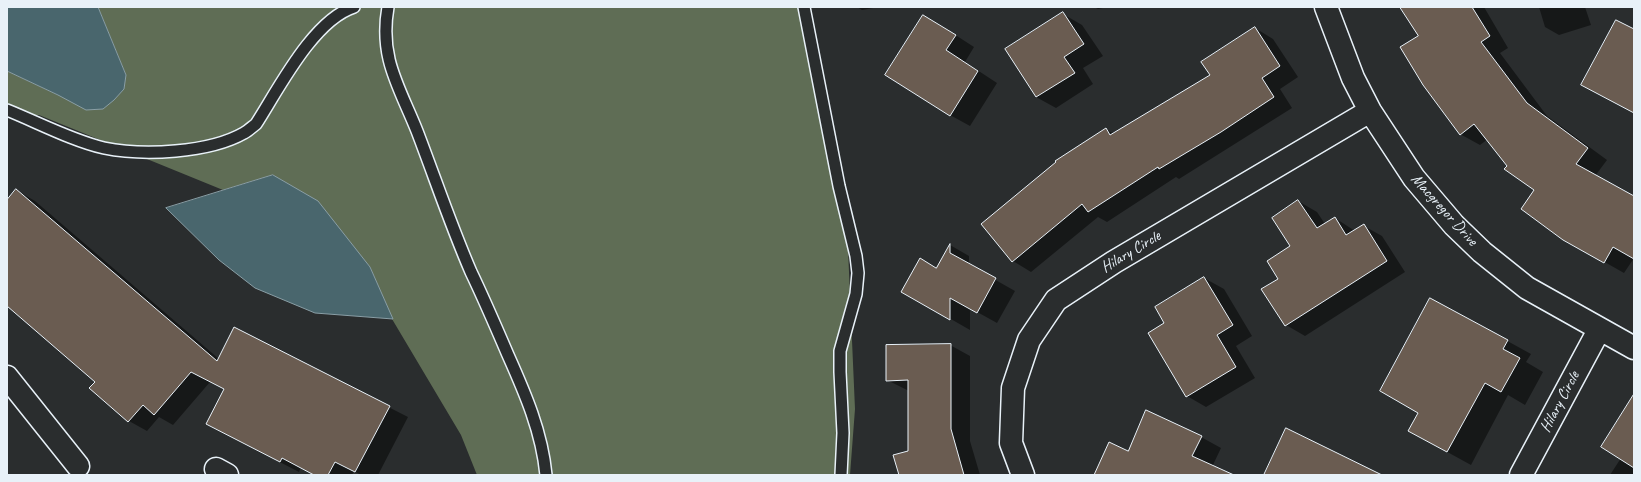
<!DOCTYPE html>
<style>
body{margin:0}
#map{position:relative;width:1641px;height:482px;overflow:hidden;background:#2a2d2e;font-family:Caveat,sans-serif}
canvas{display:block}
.frame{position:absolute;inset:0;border:8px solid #e8f1f8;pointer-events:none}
</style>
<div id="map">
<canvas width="1641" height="482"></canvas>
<div class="frame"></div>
</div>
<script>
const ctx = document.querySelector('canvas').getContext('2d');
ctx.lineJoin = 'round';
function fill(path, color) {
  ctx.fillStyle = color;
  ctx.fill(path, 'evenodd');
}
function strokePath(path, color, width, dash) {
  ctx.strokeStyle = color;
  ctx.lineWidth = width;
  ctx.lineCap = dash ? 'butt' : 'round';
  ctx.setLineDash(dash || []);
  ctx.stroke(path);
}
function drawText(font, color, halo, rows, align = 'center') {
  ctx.font = font + ' Caveat,sans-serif';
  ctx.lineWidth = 3;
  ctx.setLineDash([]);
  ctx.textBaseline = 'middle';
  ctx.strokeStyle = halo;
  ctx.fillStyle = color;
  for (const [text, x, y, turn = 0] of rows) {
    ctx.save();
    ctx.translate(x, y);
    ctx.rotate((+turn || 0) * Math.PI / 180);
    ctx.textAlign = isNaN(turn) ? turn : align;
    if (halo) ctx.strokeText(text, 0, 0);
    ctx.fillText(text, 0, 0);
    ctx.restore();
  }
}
const green = new Path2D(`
 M 98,7 L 799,7 L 847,226 L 855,409 L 850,475 L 477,475 L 461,435 L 392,319 L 370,267 L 273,175 L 223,190 L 39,115 L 7,116 L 7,71 L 58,95 L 126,75 Z`);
const water = new Path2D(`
 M 7,7 L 98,7 L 126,75 L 124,89 L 114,100 L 103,109 L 86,110 L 58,95 L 7,71 Z
 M 273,175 L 318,201 L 370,267 L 393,319 L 315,313 L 255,288 L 219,260 L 166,208 Z`);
const shadow = new Path2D(`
 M 857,7 L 879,7 L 862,10 Z
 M 1094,7 L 1108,7 L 1098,9 Z
 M 1402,7 L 1484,7 L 1508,48 L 1500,53 L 1547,116 L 1607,160 L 1595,176 L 1634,197 L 1634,258 L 1624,273 L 1564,239 L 1535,190 L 1508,166 L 1488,139 L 1480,145 L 1460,134 L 1419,36 Z
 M 1539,7 L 1585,7 L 1591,25 L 1559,35 L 1545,27 Z
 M 1063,14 L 1082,25 L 1103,56 L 1083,68 L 1093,84 L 1056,108 L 1036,97 Z
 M 943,27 L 974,47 L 965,62 L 997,83 L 970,126 L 950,115 Z
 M 1255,28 L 1273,39 L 1298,77 L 1280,89 L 1292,108 L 1179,179 L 1176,177 L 1107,222 L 1098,217 L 1031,272 L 1013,261 L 1106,129 L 1114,134 L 1211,76 Z
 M 16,190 L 35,201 L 219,359 L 235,329 L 408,417 L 378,475 L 361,475 L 354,471 L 352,475 L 315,475 L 301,467 L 299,472 L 226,434 L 225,389 L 210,382 L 173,425 L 159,417 L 147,431 L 129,421 L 96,382 L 7,305 L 7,201 Z
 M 1298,201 L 1317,212 L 1325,224 L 1335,218 L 1355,231 L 1364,226 L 1382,236 L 1405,272 L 1305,336 L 1286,325 L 1280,279 L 1292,246 Z
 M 950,245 L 969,256 L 969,265 L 1015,291 L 997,323 L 970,308 L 970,330 L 902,291 L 937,269 Z
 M 1204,278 L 1224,289 L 1252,336 L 1236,346 L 1255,378 L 1206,407 L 1187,396 L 1166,323 Z
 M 1431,299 L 1531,354 L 1526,362 L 1543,372 L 1525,405 L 1508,395 L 1471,465 L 1409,431 L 1419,413 Z
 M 950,345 L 970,356 L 970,441 L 980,475 L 900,475 L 909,451 L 909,391 L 887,380 Z
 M 1634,421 L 1634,475 L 1610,475 L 1621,458 Z
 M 1201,437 L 1221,448 L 1212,467 L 1227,475 L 1095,475 Z`);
const building = new Path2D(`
 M 1400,7 L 1472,7 L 1490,36 L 1481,42 L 1527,103 L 1588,148 L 1576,164 L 1634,196 L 1634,259 L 1613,247 L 1604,263 L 1563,240 L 1521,209 L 1534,190 L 1504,169 L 1507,166 L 1474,124 L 1460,135 L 1423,85 L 1400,47 L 1418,36 Z
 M 1063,12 L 1084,44 L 1064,57 L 1075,73 L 1036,97 L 1005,49 Z
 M 923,15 L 956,35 L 946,50 L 978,71 L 950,116 L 885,75 Z
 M 1616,20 L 1634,29 L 1634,113 L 1581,85 Z
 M 1255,27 L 1280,66 L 1262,78 L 1274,97 L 1221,132 L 1159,169 L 1158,167 L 1088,212 L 1082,204 L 1012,262 L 981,224 L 1056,162 L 1055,161 L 1106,128 L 1110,135 L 1210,75 L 1201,62 Z
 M 16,189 L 217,361 L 234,327 L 390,406 L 355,472 L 335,462 L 328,475 L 314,475 L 282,458 L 280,462 L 206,424 L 224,389 L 191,372 L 154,415 L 143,405 L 128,422 L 89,388 L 95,382 L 7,306 L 7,200 Z
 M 1298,200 L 1317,228 L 1335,217 L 1346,235 L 1364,224 L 1387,261 L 1285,326 L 1261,289 L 1278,279 L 1267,261 L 1290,246 L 1272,218 Z
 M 950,244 L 950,253 L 996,278 L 977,313 L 950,298 L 950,320 L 901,292 L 920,258 L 936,268 Z
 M 1204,277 L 1233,325 L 1217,335 L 1236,367 L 1186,397 L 1148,333 L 1164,323 L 1155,307 Z
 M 1430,298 L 1508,340 L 1503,349 L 1520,358 L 1501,392 L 1485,383 L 1447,452 L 1408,431 L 1418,413 L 1380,391 Z
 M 951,344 L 951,429 L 964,475 L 899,475 L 893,455 L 908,451 L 908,380 L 886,381 L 886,345 Z
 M 1634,394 L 1634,468 L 1601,447 Z
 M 1146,410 L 1202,436 L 1192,456 L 1234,475 L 1094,475 L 1109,442 L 1128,451 Z
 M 1286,428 L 1382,475 L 1264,475 Z`);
const service = new Path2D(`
 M 388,7 C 379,58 399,86 417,131 C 435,178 451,226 471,272 C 484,299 496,327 508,355 C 525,393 542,432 546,475
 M 804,7 L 839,186 L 856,256 L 858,273 L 856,294 L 840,351 L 840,372 L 843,433 L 841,475
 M 7,110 C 37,122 73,141 104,148 C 143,156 209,153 244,133 C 248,131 252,127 256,124 C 278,90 313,20 354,7`);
const minor = new Path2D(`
 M 1326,7 L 1353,78 L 1370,111 L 1414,178 L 1454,225 L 1482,252 L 1527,288 L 1634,348
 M 7,377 L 78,466
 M 216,469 L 227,475
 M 1023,475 L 1011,443 L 1013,388 L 1029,340 L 1056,300 L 1114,262 L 1370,111
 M 1521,475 L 1599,330`);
const streetNames = [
 ["Macgregor Drive",1444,210,48],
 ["Hilary Circle",1131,252,-31],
 ["Hilary Circle",1560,402,-62]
];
fill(green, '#5f6d55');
fill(water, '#49666d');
strokePath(water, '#899ea5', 1);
fill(shadow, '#0007');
fill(building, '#6a5c51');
strokePath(building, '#e8f1f8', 1);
strokePath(service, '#e8f1f8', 14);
strokePath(minor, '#e8f1f8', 25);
strokePath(service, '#2a2d2e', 11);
strokePath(minor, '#2a2d2e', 22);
drawText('16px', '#e8f1f8', '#2a2d2e', streetNames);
</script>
